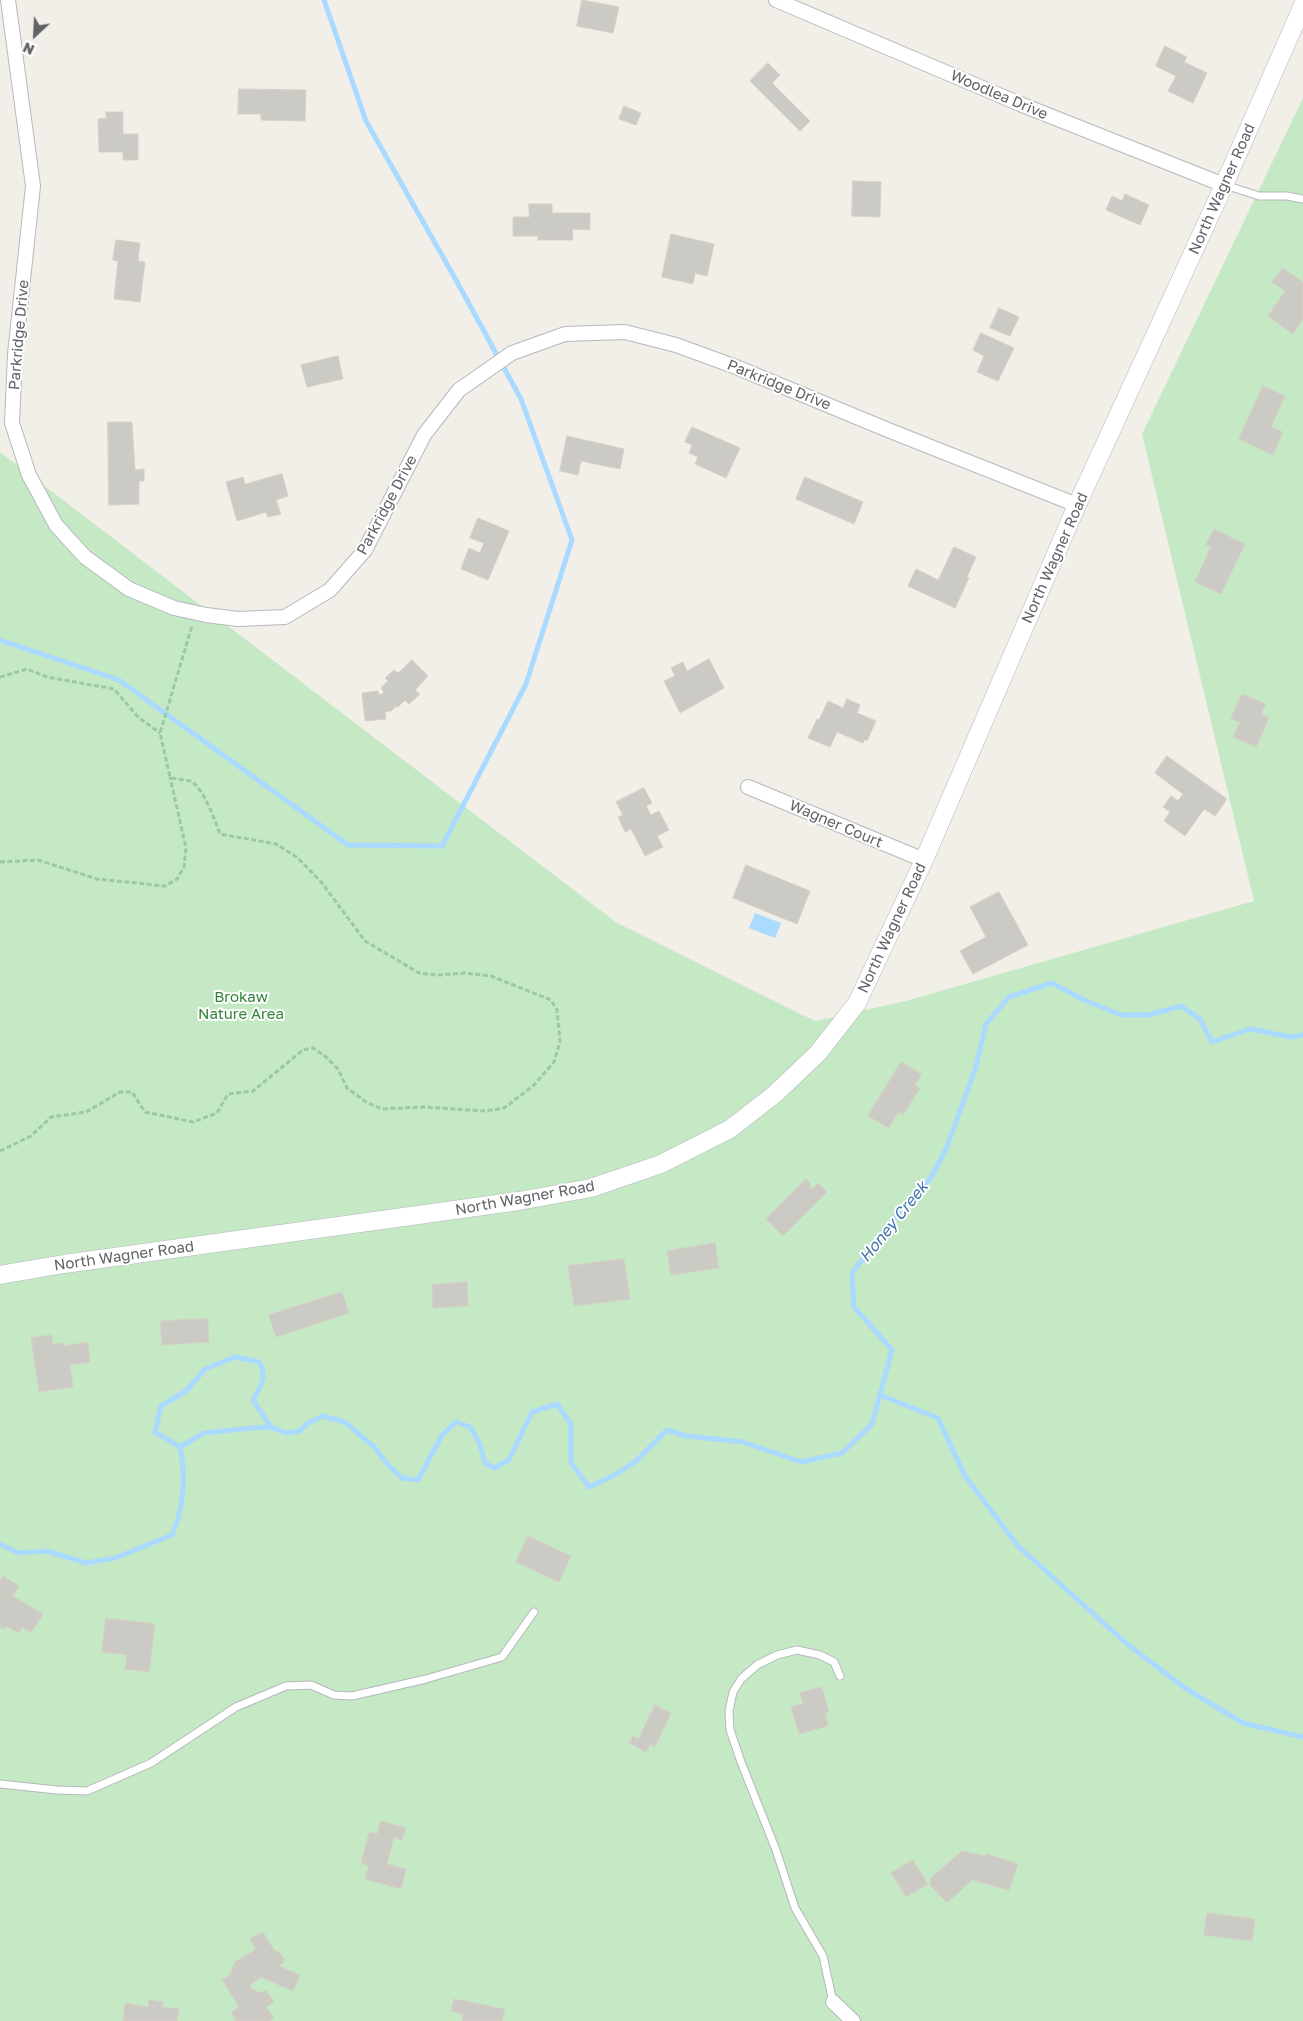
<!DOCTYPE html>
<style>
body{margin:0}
#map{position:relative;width:1303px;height:2021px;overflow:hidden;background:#f1efe8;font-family:"Golos Text",sans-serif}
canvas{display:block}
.north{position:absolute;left:10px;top:10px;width:50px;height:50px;-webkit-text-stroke:4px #fff;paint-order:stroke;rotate:205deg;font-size:14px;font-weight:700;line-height:20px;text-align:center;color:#5f6368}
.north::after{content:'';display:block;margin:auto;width:18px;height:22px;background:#5f6368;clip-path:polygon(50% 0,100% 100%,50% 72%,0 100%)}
</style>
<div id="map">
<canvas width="1303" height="2021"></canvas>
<div class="north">N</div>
</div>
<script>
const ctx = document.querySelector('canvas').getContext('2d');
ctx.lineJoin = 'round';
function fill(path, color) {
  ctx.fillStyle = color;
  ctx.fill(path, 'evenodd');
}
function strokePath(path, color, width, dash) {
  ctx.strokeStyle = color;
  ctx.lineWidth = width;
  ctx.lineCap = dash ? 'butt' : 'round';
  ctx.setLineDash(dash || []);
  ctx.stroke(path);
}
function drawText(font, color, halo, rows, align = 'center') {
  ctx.font = font + ' "Golos Text",sans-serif';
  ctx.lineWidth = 4;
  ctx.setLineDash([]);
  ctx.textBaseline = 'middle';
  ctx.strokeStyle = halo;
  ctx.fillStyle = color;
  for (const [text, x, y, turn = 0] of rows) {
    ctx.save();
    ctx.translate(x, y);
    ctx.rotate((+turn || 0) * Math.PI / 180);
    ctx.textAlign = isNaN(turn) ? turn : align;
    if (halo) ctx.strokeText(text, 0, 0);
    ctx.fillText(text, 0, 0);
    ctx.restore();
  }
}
const green = new Path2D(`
 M 1303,98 L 1303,2021 L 0,2021 L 0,452 L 617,923 L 815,1021 L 906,1001 L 1254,901 L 1142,434 Z`);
const water = new Path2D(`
 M 755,913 L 781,923 L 775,938 L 749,928 Z`);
const stream = new Path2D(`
 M 0,640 L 119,680 L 348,845 L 442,846 L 526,684 L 572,540 L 521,399 L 456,280 L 366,121 L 324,0
 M 880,1395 L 938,1418 L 965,1476 L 1018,1546 L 1127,1644 L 1185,1688 L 1243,1723 L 1303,1737
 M 180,1447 L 204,1433 L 251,1428 L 271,1427
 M 0,1544 L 18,1553 L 47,1551 L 86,1563 L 115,1558 L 172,1535 C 184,1507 186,1476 180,1447 L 155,1432 L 161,1406 L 186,1391 L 205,1369 L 235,1357 L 259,1362 C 268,1378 261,1385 253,1400 L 271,1427 L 286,1433 L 300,1431 L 308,1423 L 323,1416 L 345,1422 L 374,1447 L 389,1466 L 402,1478 L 418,1480 L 442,1435 L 456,1422 L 470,1427 L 479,1442 L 485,1463 L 494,1468 L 509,1460 L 532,1412 L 557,1404 L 571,1424 L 571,1463 L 589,1487 L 615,1475 L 636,1461 L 667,1430 L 686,1436 L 743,1442 L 801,1462 L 842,1453 L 872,1424 L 892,1350 L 854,1307 L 852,1273 L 892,1221 L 931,1178 L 946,1149 L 975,1070 L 986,1024 L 1009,997 L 1052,983 L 1084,1000 L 1121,1015 L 1148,1015 L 1181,1006 L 1200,1019 L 1212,1042 L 1250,1029 L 1291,1037 L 1303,1035`);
const building = new Path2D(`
 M 582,0 L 619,7 L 613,33 L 577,26 Z
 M 1165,46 L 1187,57 L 1184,62 L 1207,73 L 1193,103 L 1168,91 L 1176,76 L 1156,66 Z
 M 768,63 L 780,75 L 772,83 L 810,121 L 800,131 L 750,81 Z
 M 239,89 L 306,90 L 305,121 L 261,120 L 261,114 L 238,114 Z
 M 624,106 L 641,113 L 636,125 L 619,119 Z
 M 106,112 L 123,112 L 123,134 L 138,134 L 138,160 L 123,160 L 123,152 L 99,152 L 98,119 L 106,118 Z
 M 853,181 L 881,182 L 880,217 L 852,216 Z
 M 1125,194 L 1149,205 L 1140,225 L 1106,210 L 1112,196 L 1122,201 Z
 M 529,204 L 552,204 L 552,213 L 590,213 L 590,230 L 572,229 L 573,240 L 538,240 L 538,236 L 513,236 L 513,217 L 529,217 Z
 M 671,234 L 714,244 L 707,276 L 695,273 L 693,284 L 662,277 Z
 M 116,240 L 140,243 L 138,261 L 145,262 L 140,302 L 114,299 L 118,261 L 113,260 Z
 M 1283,268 L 1303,282 L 1303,319 L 1293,334 L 1268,316 L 1285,291 L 1272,282 Z
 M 999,308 L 1019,317 L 1010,336 L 990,328 Z
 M 981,333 L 1014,348 L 998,381 L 977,372 L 984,356 L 973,350 Z
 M 338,356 L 343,379 L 307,387 L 301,365 Z
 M 1263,386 L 1285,396 L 1271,427 L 1283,432 L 1273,455 L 1239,439 Z
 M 108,422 L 132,422 L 135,470 L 144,469 L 144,481 L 139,481 L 139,504 L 109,505 Z
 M 692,427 L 740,448 L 726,478 L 695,464 L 698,457 L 689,453 L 692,445 L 685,442 Z
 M 567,436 L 624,449 L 620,469 L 581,461 L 578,475 L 560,471 Z
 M 282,474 L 288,496 L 276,500 L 281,514 L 268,517 L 266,512 L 237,521 L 226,482 L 243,477 L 245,484 Z
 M 805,477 L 863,502 L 854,524 L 796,499 Z
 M 478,518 L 509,531 L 488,580 L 461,569 L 469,548 L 480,553 L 484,543 L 470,538 Z
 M 1214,529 L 1245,544 L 1221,594 L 1195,582 L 1211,547 L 1206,545 Z
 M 954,547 L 976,557 L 967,577 L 969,578 L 955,608 L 908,586 L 916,569 L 938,580 Z
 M 709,659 L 724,688 L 680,713 L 664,681 L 675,676 L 671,668 L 683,662 L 687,671 Z
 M 412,660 L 428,676 L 415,690 L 420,694 L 409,704 L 405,700 L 398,707 L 396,706 L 391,711 L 385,712 L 386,719 L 365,721 L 362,693 L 378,691 L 379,695 L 384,693 L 381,688 L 388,681 L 385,678 L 394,670 L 398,673 Z
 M 1242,694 L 1266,704 L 1261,714 L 1269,718 L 1256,747 L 1233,737 L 1240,722 L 1231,719 Z
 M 847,699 L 860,705 L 857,713 L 876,721 L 867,741 L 865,739 L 863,743 L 837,732 L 830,747 L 808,738 L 817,719 L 819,720 L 828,701 L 843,708 Z
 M 1167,756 L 1227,799 L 1215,816 L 1204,809 L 1185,836 L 1164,821 L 1170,812 L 1163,807 L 1171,796 L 1178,801 L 1183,794 L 1155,773 Z
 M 644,788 L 652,803 L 646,806 L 651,815 L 659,811 L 669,830 L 657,836 L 663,847 L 645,856 L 631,829 L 625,832 L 618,817 L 623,815 L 616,802 Z
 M 746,865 L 810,891 L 797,924 L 733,898 Z
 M 999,892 L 1028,945 L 973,974 L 960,951 L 986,937 L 970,907 Z
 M 901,1062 L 922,1074 L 915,1085 L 920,1088 L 903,1115 L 898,1112 L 889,1128 L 868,1116 Z
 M 806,1179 L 811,1184 L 809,1186 L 812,1189 L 818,1183 L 827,1192 L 783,1236 L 766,1219 Z
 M 715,1243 L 719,1268 L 671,1275 L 667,1251 Z
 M 624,1259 L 630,1299 L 574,1306 L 568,1266 Z
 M 467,1282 L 468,1306 L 433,1308 L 432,1285 Z
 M 342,1292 L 349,1313 L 276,1337 L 269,1315 Z
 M 208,1319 L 209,1342 L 162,1345 L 160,1321 Z
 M 52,1335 L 53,1344 L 63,1343 L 63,1346 L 88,1342 L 90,1362 L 70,1365 L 73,1387 L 39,1392 L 31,1338 Z
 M 528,1536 L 571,1556 L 559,1582 L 516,1562 Z
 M 3,1576 L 19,1586 L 13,1596 L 43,1614 L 31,1633 L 22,1627 L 19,1633 L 6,1626 L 4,1629 L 0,1627 L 0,1581 Z
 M 106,1618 L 155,1624 L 149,1672 L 125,1669 L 127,1655 L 102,1652 Z
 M 822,1687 L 829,1712 L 825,1713 L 828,1726 L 799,1734 L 791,1707 L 803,1704 L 800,1693 Z
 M 655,1705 L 671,1713 L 655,1747 L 650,1744 L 646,1752 L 629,1743 L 633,1736 L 638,1739 Z
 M 381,1821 L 406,1828 L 402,1840 L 394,1837 L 387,1864 L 406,1869 L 401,1889 L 365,1879 L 369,1866 L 361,1863 L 369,1832 L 377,1834 Z
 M 962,1851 L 984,1856 L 987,1854 L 1018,1864 L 1009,1890 L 972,1880 L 947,1903 L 930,1885 L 931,1878 Z
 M 913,1860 L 928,1884 L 906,1897 L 891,1873 Z
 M 1207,1913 L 1255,1919 L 1252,1941 L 1204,1935 Z
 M 263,1932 L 274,1950 L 279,1952 L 285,1961 L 279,1966 L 300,1975 L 293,1991 L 261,1977 L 252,1983 L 250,1988 L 261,1993 L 266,1990 L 274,2002 L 266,2007 L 274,2018 L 270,2021 L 236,2021 L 231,2013 L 239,2007 L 222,1980 L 230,1975 L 235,1962 L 256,1949 L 250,1939 Z
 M 454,1999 L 505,2009 L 502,2021 L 462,2021 L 463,2014 L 451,2011 Z
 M 149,2000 L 163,2002 L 162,2007 L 179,2009 L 177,2021 L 123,2021 L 125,2003 L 148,2007 Z`);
const path = new Path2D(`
 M 0,677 L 27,669 L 47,677 L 114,689 L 138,717 L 160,733
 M 0,862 L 38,860 L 97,879 L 165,886 L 177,879 L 184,867 L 186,848 L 170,777
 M 0,1151 L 31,1136 L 51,1117 L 86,1112 L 120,1092 L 132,1092 L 145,1112 L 193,1122 L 217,1113 L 228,1094 L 253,1091 L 303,1050 L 313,1048 L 325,1056 L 338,1069 L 347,1088 L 366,1102 L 382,1109 L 423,1107 L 485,1111 L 504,1108 L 533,1086 L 554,1062 L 560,1042 L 557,1010 L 551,1000 L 491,976 L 464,973 L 439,975 L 419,973 L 365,941 L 322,883 L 298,858 L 276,844 L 220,834 C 215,821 203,786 190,781 C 183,779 177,780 170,777 L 160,733 L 192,626`);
const service = new Path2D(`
 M 1225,185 L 1259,196 L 1287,196 L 1303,199
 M 0,1784 L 57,1790 L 87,1791 L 151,1763 L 236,1707 L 286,1686 L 311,1685 L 334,1695 L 352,1696 L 426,1679 L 502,1657 L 534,1612
 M 833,2002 L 823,1956 L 795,1908 L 776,1850 L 741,1762 L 730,1730 L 729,1711 L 733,1692 L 741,1679 L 757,1665 L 777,1655 L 797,1650 L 820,1655 L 834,1662 L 840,1676`);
const minor = new Path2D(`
 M 8,0 L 33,186 L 15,354 L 12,423 L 29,475 L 56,525 L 85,557 L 129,589 L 174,608 L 206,615 L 238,619 L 285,617 L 330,590 L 365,550 L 424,435 L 459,390 L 512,353 L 565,334 L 625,332 L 676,345 L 736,367 L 888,430 L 1077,505
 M 776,0 L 1020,104 L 1224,185
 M 748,787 L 924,860
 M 833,2002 L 853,2021`);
const tertiary = new Path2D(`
 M 0,1275 L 64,1264 L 519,1201 L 591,1188 L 661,1164 L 730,1129 L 775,1094 L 818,1053 L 857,1003 L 924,860 L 1077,505 L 1224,185 L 1303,5`);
const streetNames = [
 ["Woodlea Drive",999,95,23],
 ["North Wagner Road",1222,189,-66],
 ["Parkridge Drive",19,335,-85],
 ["Parkridge Drive",779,385,22],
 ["Parkridge Drive",387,505,-62],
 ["North Wagner Road",1055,558,-66],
 ["Wagner Court",836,824,23],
 ["North Wagner Road",892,928,-65],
 ["North Wagner Road",525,1198,-10],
 ["North Wagner Road",124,1256,-8]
];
const parkNames = [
 ["Brokaw",241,997],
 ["Nature Area",241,1014]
];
const waterNames = [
 ["Honey Creek",894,1222,-51]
];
fill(green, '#c5e8c5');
fill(water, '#aadaff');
strokePath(stream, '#aadaff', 5);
fill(building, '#cccac5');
strokePath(building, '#d6d1c6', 1);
strokePath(service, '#b5b8bc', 9);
strokePath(minor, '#b5b8bc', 16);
strokePath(tertiary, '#b5b8bc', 19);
strokePath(path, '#9cc7a9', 3, [5, 2.5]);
strokePath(service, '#fff', 7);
strokePath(minor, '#fff', 14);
strokePath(tertiary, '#fff', 18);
drawText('15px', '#5f6368', '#fff', streetNames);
drawText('15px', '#348238', '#fff', parkNames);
drawText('italic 16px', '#4174aa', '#fff', waterNames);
</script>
